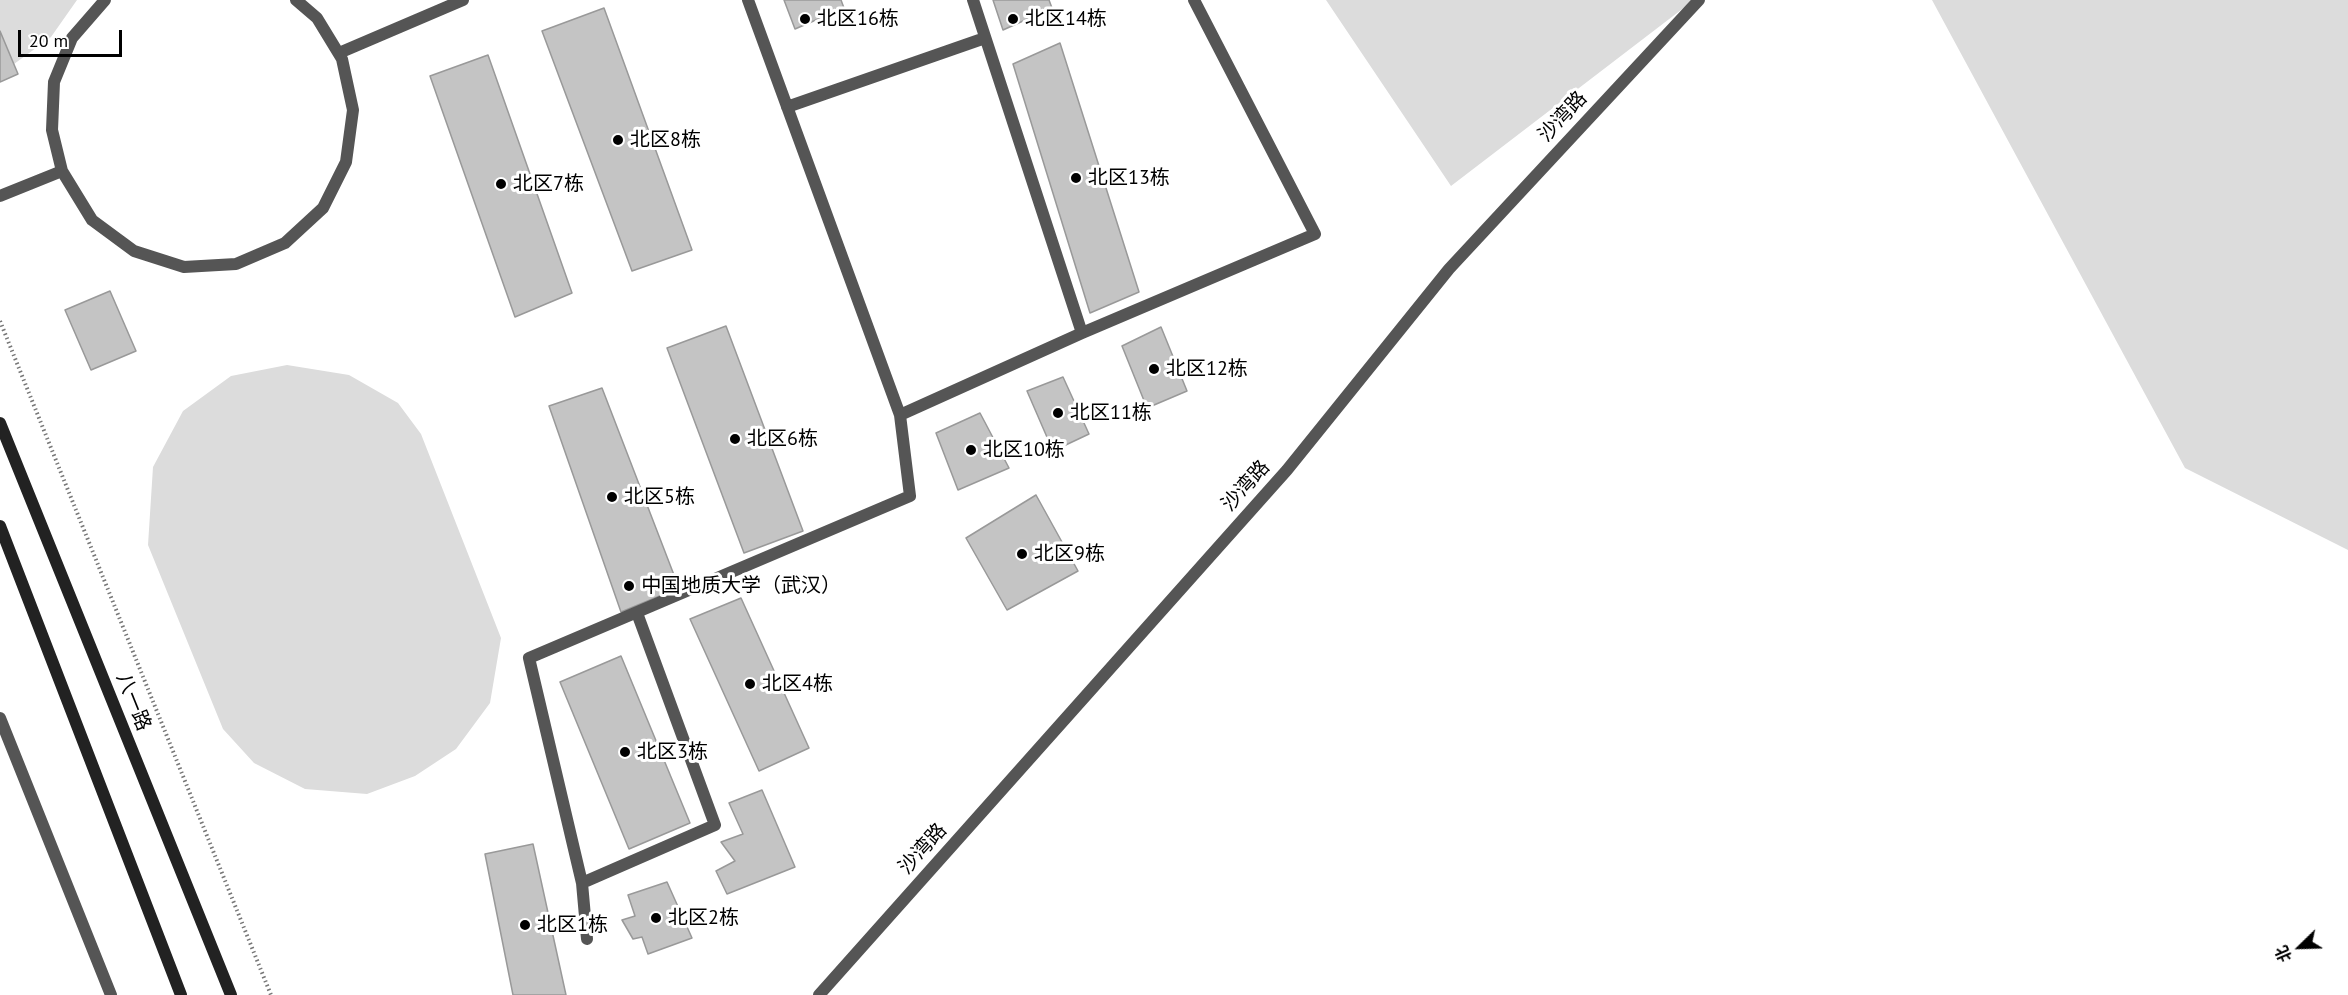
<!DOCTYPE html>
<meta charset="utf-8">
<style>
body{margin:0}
#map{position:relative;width:2348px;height:995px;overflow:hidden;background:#fff;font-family:"PT Sans","Noto Sans SC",sans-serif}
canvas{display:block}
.north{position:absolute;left:2270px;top:917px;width:60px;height:60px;-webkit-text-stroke:4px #fff;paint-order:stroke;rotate:247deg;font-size:16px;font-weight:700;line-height:24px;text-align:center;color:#000}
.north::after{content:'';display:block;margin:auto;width:21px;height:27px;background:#000;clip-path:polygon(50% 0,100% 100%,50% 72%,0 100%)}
.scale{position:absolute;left:18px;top:30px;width:104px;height:27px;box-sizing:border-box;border:3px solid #000;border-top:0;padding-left:8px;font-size:18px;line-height:21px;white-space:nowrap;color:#000;-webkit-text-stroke:4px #fff;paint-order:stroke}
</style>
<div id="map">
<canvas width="2348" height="995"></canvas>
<div class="north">北</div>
<div class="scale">20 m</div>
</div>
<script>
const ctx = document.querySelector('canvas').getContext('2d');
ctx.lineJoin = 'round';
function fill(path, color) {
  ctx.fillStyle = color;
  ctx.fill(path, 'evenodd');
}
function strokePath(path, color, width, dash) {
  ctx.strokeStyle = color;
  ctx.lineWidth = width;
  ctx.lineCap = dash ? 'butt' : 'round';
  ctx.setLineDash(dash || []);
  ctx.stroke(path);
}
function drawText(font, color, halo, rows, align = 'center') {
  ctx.font = font + ' "PT Sans","Noto Sans SC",sans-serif';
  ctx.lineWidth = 6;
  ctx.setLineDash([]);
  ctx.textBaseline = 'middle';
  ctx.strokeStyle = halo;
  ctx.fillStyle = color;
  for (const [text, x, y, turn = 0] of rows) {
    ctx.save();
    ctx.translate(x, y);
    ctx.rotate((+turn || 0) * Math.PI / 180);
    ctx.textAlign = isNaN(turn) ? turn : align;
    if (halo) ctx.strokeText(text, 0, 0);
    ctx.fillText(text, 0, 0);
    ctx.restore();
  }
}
const green = new Path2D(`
 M 0,0 L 77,0 L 51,37 L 14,64 L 0,31 Z
 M 1326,0 L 1694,0 L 1451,186 Z
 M 1932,0 L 2348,0 L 2348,550 L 2185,468 Z
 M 287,365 L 349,375 L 398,403 L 421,434 L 501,638 L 490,703 L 456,749 L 415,776 L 367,794 L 305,789 L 254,763 L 223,729 L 148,545 L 153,467 L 183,411 L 231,376 Z`);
const building = new Path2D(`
 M 784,0 L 841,0 L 844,8 L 795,29 Z
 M 993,0 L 1049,0 L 1052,8 L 1003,30 Z
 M 604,8 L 692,250 L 632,271 L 542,31 Z
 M 0,31 L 18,74 L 0,82 Z
 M 1060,43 L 1139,292 L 1090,313 L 1013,64 Z
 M 488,55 L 572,293 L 515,317 L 430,76 Z
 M 110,291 L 136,351 L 91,370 L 65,310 Z
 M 726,326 L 803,531 L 744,553 L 667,348 Z
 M 1161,327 L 1187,391 L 1147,408 L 1122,346 Z
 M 1063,377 L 1089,434 L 1053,451 L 1027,391 Z
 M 602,388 L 679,588 L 621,612 L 549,406 Z
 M 980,413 L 1009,468 L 958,490 L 936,433 Z
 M 1036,495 L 1078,571 L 1007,610 L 966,538 Z
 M 741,598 L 809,748 L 759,771 L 690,619 Z
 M 621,656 L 690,823 L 629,849 L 560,682 Z
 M 762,790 L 795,867 L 727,894 L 716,871 L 735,861 L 721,842 L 743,834 L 729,803 Z
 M 533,844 L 566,995 L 513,995 L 485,854 Z
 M 667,882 L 692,938 L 648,954 L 642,937 L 633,939 L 622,920 L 635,916 L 628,895 Z`);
const path = new Path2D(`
 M 0,321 L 271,995`);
const service = new Path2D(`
 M 0,718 L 111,995`);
const minor = new Path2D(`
 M 105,0 L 72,38 L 54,82 L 52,130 L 62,171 L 92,220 L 134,251 L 184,267 L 236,264 L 285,243 L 323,208 L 346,162 L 353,110 L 342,59 L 317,18 L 296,0
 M 748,0 L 900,415 L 1082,333 L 1315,234 L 1194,0
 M 973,0 L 1082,333
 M 339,53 L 463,0
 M 787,107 L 985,38
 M 0,196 L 62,171
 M 582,883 L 715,825 L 637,613
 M 587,939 L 582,883 L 529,658 L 910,496 L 900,415
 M 819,995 L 1287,470 L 1449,269 L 1699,0`);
const secondary = new Path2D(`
 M 0,423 L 231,995
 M 0,526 L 181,995`);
const markers = [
 [805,19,6,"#000"],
 [1013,19,6,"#000"],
 [618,140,6,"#000"],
 [1076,178,6,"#000"],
 [501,184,6,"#000"],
 [1154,369,6,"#000"],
 [1058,413,6,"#000"],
 [735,439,6,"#000"],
 [971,450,6,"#000"],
 [612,497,6,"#000"],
 [1022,554,6,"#000"],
 [629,586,6,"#000"],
 [750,684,6,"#000"],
 [625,752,6,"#000"],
 [656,918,6,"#000"],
 [525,925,6,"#000"]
];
const poiNames = [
 ["北区16栋",817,19],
 ["北区14栋",1025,19],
 ["北区8栋",630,140],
 ["北区13栋",1088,178],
 ["北区7栋",513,184],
 ["北区12栋",1166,369],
 ["北区11栋",1070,413],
 ["北区6栋",747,439],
 ["北区10栋",983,450],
 ["北区5栋",624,497],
 ["北区9栋",1034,554],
 ["中国地质大学（武汉）",641,586],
 ["北区4栋",762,684],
 ["北区3栋",637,752],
 ["北区2栋",668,918],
 ["北区1栋",537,925]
];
const streetNames = [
 ["沙湾路",1563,117,-47],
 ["沙湾路",1246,486,-48],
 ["八一路",133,702,68],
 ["沙湾路",923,849,-48]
];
fill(green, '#dcdcdc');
fill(building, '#c4c4c4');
strokePath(building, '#999', 1.5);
strokePath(path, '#777', 4, [1.5, 3]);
strokePath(service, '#555', 12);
strokePath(minor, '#555', 12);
strokePath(secondary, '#222', 12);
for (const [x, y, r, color] of markers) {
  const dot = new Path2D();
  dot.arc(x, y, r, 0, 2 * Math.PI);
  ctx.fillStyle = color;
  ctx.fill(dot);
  strokePath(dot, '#fff', 2);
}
drawText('20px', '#000', '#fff', poiNames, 'left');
drawText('20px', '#000', '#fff', streetNames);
</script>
